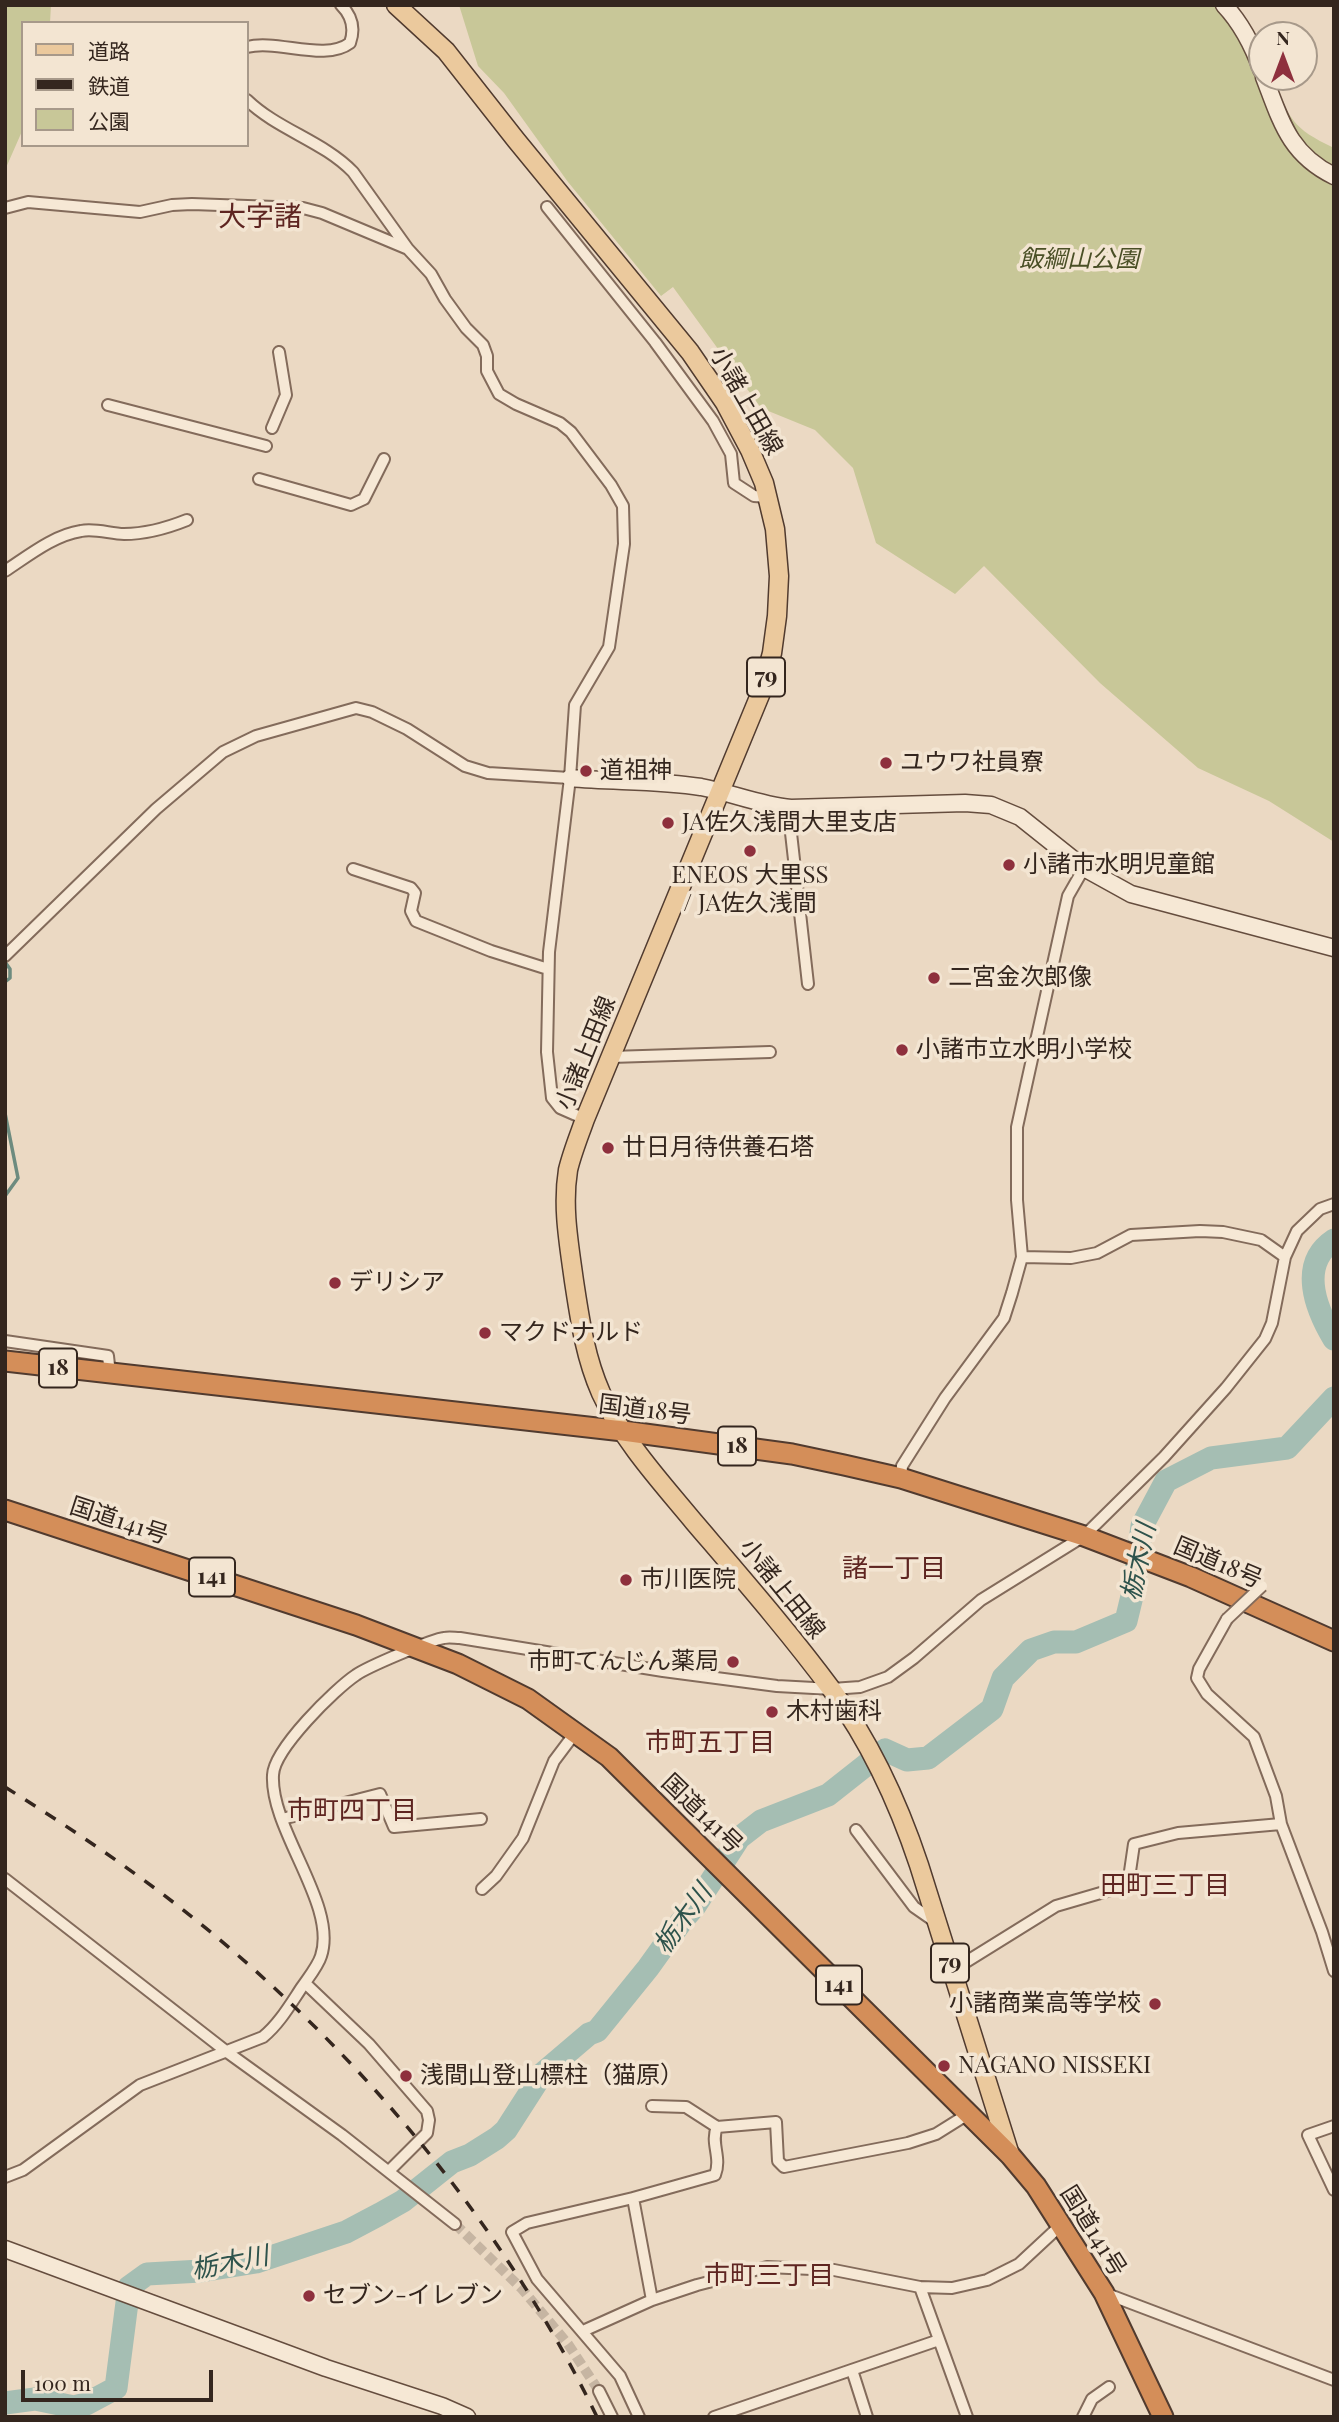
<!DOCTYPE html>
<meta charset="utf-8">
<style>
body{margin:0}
#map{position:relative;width:1339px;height:2422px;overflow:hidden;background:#ebd9c3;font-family:"Playfair Display","Noto Sans JP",serif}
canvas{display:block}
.frame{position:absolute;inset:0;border:7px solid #34261e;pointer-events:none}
.legend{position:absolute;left:21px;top:21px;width:228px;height:126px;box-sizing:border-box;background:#f3e5d2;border:2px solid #a7998a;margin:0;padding:9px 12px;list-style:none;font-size:21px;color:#34261e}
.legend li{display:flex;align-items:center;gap:14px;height:35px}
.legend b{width:35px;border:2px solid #a7998a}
.north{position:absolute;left:1248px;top:21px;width:70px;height:70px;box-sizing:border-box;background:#f3e5d2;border:2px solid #a7998a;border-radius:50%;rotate:0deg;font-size:19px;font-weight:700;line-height:28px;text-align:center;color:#34261e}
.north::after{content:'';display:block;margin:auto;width:24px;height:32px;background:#8e303d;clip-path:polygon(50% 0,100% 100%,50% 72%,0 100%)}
.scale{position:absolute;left:21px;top:2370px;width:192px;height:32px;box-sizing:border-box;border:4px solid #34261e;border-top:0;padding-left:9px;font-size:21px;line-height:24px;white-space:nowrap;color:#34261e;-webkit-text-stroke:5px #f3e5d2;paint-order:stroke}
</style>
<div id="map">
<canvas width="1339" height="2422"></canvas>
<div class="frame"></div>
<ul class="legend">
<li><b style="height:9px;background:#ebc99d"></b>道路</li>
<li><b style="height:9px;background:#34261e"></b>鉄道</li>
<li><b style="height:19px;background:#c8c798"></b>公園</li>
</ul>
<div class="north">N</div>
<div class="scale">100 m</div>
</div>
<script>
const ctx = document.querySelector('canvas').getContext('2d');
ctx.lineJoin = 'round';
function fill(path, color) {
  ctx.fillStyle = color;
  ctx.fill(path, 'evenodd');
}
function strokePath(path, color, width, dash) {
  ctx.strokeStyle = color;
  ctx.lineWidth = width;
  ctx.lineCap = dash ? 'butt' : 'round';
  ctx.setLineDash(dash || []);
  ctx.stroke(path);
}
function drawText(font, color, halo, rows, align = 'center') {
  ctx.font = font + ' "Playfair Display","Noto Sans JP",serif';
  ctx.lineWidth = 7;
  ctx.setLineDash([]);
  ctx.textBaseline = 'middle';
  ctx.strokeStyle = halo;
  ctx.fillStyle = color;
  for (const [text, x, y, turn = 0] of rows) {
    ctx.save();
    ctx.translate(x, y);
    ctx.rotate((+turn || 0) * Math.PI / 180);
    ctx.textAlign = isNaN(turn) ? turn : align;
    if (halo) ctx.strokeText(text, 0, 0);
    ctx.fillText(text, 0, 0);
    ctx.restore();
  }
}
const green = new Path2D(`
 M 5,5 L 51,5 L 50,23 L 23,23 L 23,129 L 5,170 Z
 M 459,5 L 1235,5 C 1257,33 1262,42 1262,77 L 1273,77 C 1289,119 1292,128 1334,148 L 1334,842 L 1269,801 L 1198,768 L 1100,683 L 984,566 L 955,594 L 876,543 L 853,468 L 815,430 L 761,408 L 673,287 L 661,296 L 568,182 L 504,93 L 478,66 Z`);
const stream = new Path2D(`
 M 5,962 L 10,969 L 10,978 L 5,982
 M 5,1113 L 18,1178 L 5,1196`);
const river = new Path2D(`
 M 1334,1240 C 1298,1264 1316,1309 1334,1339
 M 5,2403 L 35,2399 L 74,2407 L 86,2404 L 116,2388 L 129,2287 L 147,2274 L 201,2271 L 256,2262 L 346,2232 L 380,2214 L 403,2201 L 452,2162 L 470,2155 L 497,2138 L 506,2130 L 542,2074 L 589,2034 L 597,2031 L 648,1968 L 681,1922 L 695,1906 L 739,1838 L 761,1821 L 828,1795 L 885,1750 L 907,1760 L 928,1758 L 992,1709 L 1003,1678 L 1031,1650 L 1054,1642 L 1076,1642 L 1126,1621 L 1133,1592 L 1142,1526 L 1166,1481 L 1211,1458 L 1287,1448 L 1334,1398`);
const streetTunnel = new Path2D(`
 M 455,2224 L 522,2289 L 568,2344 L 599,2391`);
const street = new Path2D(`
 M 247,47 C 277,39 325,62 350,43 C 355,29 352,16 341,5
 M 247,100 C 278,130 323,141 353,172 L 408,249 L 431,274 L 445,299 L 466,328 L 483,345 L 487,356 L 487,371 L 499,394 L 516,404 L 560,423 L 571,432 L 611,485 L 623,506 L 624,544 L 609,647 L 575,705 L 570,778 L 549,952 L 547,1052 L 552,1098 L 560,1108 L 585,1119
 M 547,207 L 655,342 L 713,421 L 731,454 L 734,483 L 754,496 L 768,497
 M 5,208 L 28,202 L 140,212 L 172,205 L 192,204 L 303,208 L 322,213 L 408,249
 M 108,405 L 266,446
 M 272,428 L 286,395 L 279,352
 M 259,479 L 351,505 L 364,499 L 384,459
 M 5,571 C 28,556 54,535 81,531 C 95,528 111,534 124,534 C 147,534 167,528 187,520
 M 791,808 L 791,833 L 808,984
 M 353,869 L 411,888 L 415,893 L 411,911 L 416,921 L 491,951 L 548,969
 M 5,956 L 156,809 L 223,752 L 256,736 L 356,708 L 372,712 L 407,729 L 465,766 L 488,773 L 570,778
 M 611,1057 L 770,1052
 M 1022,1257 L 1071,1258 L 1097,1253 L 1131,1235 L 1200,1231 L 1223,1232 L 1261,1240 L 1285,1257
 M 5,1341 L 108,1356 L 110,1374
 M 901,1478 L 902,1466 L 945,1398 L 1004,1318 L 1012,1293 L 1022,1257 L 1017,1200 L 1017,1127 L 1068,896 L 1084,868
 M 1227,1619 L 1199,1669 L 1197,1678 L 1207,1694 L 1254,1737 L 1276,1796 L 1281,1824 L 1322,1932 L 1334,1971
 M 282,1819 L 380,1794 L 394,1827 L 481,1819
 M 856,1830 L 914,1907 L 937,1923
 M 5,1879 L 227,2052 L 342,2135 L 455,2224
 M 482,1889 L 496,1876 L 523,1838 L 554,1761 L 575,1733
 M 953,1970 L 1056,1906 L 1128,1885 L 1134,1844 L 1178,1833 L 1281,1824
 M 305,1983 L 369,2044 L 427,2111 L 429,2120 L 427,2133 L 389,2171
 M 652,2106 L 686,2107 L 717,2127
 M 1334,2126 L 1308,2135 L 1334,2190
 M 5,2177 L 23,2170 L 140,2085 L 263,2037 C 279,2024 290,2005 302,1987 C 308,1978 318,1966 321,1956 C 338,1905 270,1830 273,1775 C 274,1749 335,1689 356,1675 C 367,1667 433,1639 444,1638 C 449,1637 455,1638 460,1638 L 663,1671 L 777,1686 L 832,1689 L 860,1687 L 888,1677 L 914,1658 L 981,1600 L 1084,1536 L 1164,1457 L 1226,1388 L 1265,1339 L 1272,1323 L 1285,1257 L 1297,1231 L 1320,1209 L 1334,1204
 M 633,2198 L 715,2175 C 722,2157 710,2143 717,2127 L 776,2122 L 778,2161 L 784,2167 L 908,2143 L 936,2134 L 968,2114
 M 920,2287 L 967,2417
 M 1107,2294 L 1334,2380
 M 583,2331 L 652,2300 L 697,2285 L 767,2267 L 834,2270 L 920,2287 L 952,2288 L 987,2280 L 1019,2264 L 1061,2225
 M 852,2370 L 867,2417
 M 599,2391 L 612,2417
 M 639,2417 L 620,2376 L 537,2279 L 512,2232 L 527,2223 L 633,2198 L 652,2300
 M 714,2417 L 939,2340
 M 1083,2417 L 1092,2399 L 1109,2387`);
const secondary = new Path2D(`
 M 1224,5 C 1242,24 1253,46 1262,71
 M 1264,77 C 1281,121 1289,154 1334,176
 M 570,778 C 613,782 658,780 701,787 C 732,793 760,805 791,808 L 965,803 L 991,805 L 1020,817 L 1084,868 L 1131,894 L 1334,948
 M 5,2249 L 326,2368 L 442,2406 L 467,2417`);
const primary = new Path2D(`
 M 396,5 L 446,51 L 516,140 L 690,352 L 725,403 L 750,450 L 764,483 L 775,529 L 779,576 L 777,616 L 772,653 L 762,690 L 585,1119 C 579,1136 572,1153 568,1170 C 562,1207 569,1244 574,1281 C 580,1320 585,1357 601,1393 C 623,1441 661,1482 694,1522 C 741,1577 789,1632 832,1690 C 870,1742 899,1805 919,1865 L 1010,2155`);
const highway = new Path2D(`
 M 5,1361 L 623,1431 L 792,1454 L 844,1465 L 901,1478 L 1084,1536 L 1191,1577 L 1334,1641
 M 5,1510 L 356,1625 L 458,1664 L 528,1699 L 609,1757 L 1010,2155 L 1036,2186 L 1104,2293 L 1163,2417`);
const rail = new Path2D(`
 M 5,1787 C 77,1832 148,1880 213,1934 C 371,2066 507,2231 597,2417`);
const streetBridge = new Path2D(`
 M 1227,1619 L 1262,1586`);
const markers = [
 [886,763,7,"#8e303d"],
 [586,771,7,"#8e303d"],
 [668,823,7,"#8e303d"],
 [750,851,7,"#8e303d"],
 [1009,865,7,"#8e303d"],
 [934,978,7,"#8e303d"],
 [902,1050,7,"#8e303d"],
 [608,1148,7,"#8e303d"],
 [335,1283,7,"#8e303d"],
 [485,1333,7,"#8e303d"],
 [626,1580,7,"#8e303d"],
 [733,1662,7,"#8e303d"],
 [772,1712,7,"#8e303d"],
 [1155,2004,7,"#8e303d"],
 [944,2066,7,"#8e303d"],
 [406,2076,7,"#8e303d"],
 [309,2296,7,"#8e303d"]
];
const shields = [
 [766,677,38],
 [58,1368,38],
 [737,1446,38],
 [212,1577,46],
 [950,1963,38],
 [839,1985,46]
];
const shieldNames = [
 ["79",766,677],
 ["18",58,1368],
 ["18",737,1446],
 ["141",212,1577],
 ["79",950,1963],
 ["141",839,1985]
];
const parkNames = [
 ["飯綱山公園",1079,260]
];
const streetNames = [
 ["小諸上田線",746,401,60],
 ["小諸上田線",586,1053,-68],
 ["国道18号",645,1410,7],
 ["国道141号",119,1521,18],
 ["国道18号",1218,1563,23],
 ["小諸上田線",782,1589,51],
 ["国道141号",702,1814,44],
 ["国道141号",1093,2231,58]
];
const poiNames = [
 ["ユウワ社員寮",900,763],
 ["道祖神",600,771],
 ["JA佐久浅間大里支店",682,823],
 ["小諸市水明児童館",1023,865],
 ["ENEOS 大里SS",750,876,"center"],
 ["/ JA佐久浅間",750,904,"center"],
 ["二宮金次郎像",948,978],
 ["小諸市立水明小学校",916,1050],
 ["廿日月待供養石塔",622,1148],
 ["デリシア",349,1283],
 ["マクドナルド",499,1333],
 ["市川医院",640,1580],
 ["市町てんじん薬局",719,1662,"right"],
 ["木村歯科",786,1712],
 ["小諸商業高等学校",1141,2004,"right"],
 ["NAGANO NISSEKI",958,2066],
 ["浅間山登山標柱（猫原）",420,2076],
 ["セブン-イレブン",323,2296]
];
const waterNames = [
 ["栃木川",1139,1562,-78],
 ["栃木川",683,1919,-54],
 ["栃木川",230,2263,-11]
];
const neighbourhoodNames = [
 ["諸一丁目",894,1569],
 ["市町五丁目",710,1743],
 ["市町四丁目",352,1811],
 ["田町三丁目",1165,1886],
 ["市町三丁目",769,2276]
];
const quarterNames = [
 ["大字諸",260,217]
];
fill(green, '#c8c798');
strokePath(stream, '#6d8b7f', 3.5);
strokePath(river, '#a5beb3', 23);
strokePath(streetTunnel, '#c6b5a2', 10, [10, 5]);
strokePath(street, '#836b5b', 14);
strokePath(secondary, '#654d3e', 19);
strokePath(primary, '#513b2f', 21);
strokePath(highway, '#513b2f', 23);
strokePath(street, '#f6e8d5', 10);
strokePath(secondary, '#f6e8d5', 16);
strokePath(primary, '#ebc99d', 18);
strokePath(highway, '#d48e59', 19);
strokePath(rail, '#34261e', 3.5, [12, 12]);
strokePath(streetBridge, '#836b5b', 14, []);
strokePath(streetBridge, '#f6e8d5', 10);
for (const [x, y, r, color] of markers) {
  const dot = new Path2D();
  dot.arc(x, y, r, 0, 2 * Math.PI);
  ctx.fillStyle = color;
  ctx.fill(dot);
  strokePath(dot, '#f3e5d2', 2.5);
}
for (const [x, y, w] of shields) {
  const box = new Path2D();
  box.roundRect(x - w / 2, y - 19.5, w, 39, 5);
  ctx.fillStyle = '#f3e5d2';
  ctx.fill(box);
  strokePath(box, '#34261e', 2);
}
drawText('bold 23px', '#34261e', null, shieldNames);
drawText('italic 24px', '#4a4f26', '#f3e5d2', parkNames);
drawText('24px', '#34261e', '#f3e5d2', streetNames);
drawText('24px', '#34261e', '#f3e5d2', poiNames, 'left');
drawText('italic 26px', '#2e534c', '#f3e5d2', waterNames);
drawText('26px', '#5e2521', '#f3e5d2', neighbourhoodNames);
drawText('28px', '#5e2521', '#f3e5d2', quarterNames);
</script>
